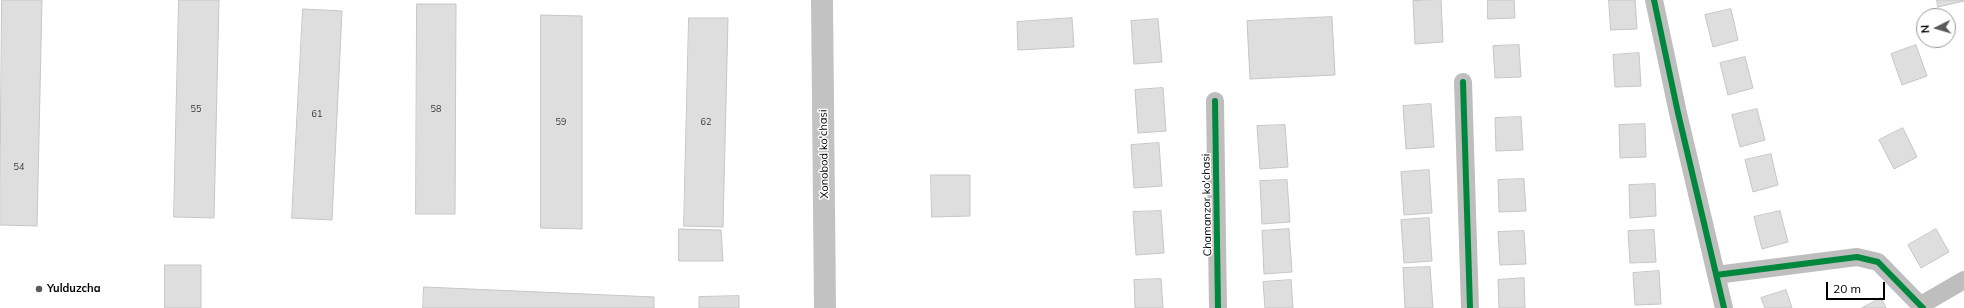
<!DOCTYPE html>
<style>
body{margin:0}
#map{position:relative;width:1964px;height:308px;overflow:hidden;background:#fff;font-family:Mulish,sans-serif}
canvas{display:block}
.north{position:absolute;left:1916px;top:8px;width:40px;height:40px;box-sizing:border-box;background:#fff;border:1px solid #999;border-radius:50%;rotate:265deg;font-size:11px;font-weight:700;line-height:16px;text-align:center;color:#000}
.north::after{content:'';display:block;margin:auto;width:14px;height:18px;background:#595959;clip-path:polygon(50% 0,100% 100%,50% 72%,0 100%)}
.scale{position:absolute;left:1826px;top:282px;width:59px;height:18px;box-sizing:border-box;border:2px solid #000;border-top:0;padding-left:5px;font-size:12px;line-height:14px;white-space:nowrap;color:#000;-webkit-text-stroke:3px #fff;paint-order:stroke}
</style>
<div id="map">
<canvas width="1964" height="308"></canvas>
<div class="north">N</div>
<div class="scale">20 m</div>
</div>
<script>
const ctx = document.querySelector('canvas').getContext('2d');
ctx.lineJoin = 'round';
function fill(path, color) {
  ctx.fillStyle = color;
  ctx.fill(path, 'evenodd');
}
function strokePath(path, color, width, dash) {
  ctx.strokeStyle = color;
  ctx.lineWidth = width;
  ctx.lineCap = dash ? 'butt' : 'round';
  ctx.setLineDash(dash || []);
  ctx.stroke(path);
}
function drawText(font, color, halo, rows, align = 'center') {
  ctx.font = font + ' Mulish,sans-serif';
  ctx.lineWidth = 3;
  ctx.setLineDash([]);
  ctx.textBaseline = 'middle';
  ctx.strokeStyle = halo;
  ctx.fillStyle = color;
  for (const [text, x, y, turn = 0] of rows) {
    ctx.save();
    ctx.translate(x, y);
    ctx.rotate((+turn || 0) * Math.PI / 180);
    ctx.textAlign = isNaN(turn) ? turn : align;
    if (halo) ctx.strokeText(text, 0, 0);
    ctx.fillText(text, 0, 0);
    ctx.restore();
  }
}
const building = new Path2D(`
 M 2,0 L 42,0 L 37,226 L 0,225 Z
 M 179,0 L 219,0 L 214,218 L 174,217 Z
 M 1441,0 L 1443,42 L 1415,44 L 1413,1 Z
 M 1488,0 L 1514,0 L 1515,18 L 1488,19 Z
 M 1609,0 L 1635,0 L 1637,29 L 1611,30 Z
 M 1937,0 L 1964,0 L 1964,1 L 1938,7 Z
 M 417,4 L 456,4 L 455,214 L 416,214 Z
 M 303,9 L 342,11 L 332,220 L 292,218 Z
 M 1731,9 L 1738,40 L 1713,47 L 1705,15 Z
 M 541,15 L 582,16 L 582,229 L 541,228 Z
 M 1332,17 L 1335,75 L 1250,79 L 1247,21 Z
 M 689,18 L 728,18 L 723,227 L 684,226 Z
 M 1072,18 L 1074,47 L 1018,50 L 1017,22 Z
 M 1158,19 L 1162,62 L 1134,64 L 1131,21 Z
 M 1519,45 L 1521,77 L 1495,78 L 1493,46 Z
 M 1916,45 L 1927,76 L 1902,85 L 1891,54 Z
 M 1639,53 L 1641,86 L 1615,87 L 1613,55 Z
 M 1745,57 L 1753,88 L 1728,95 L 1720,63 Z
 M 1163,88 L 1166,131 L 1138,133 L 1135,90 Z
 M 1431,104 L 1434,147 L 1406,149 L 1403,106 Z
 M 1757,109 L 1765,140 L 1740,147 L 1732,115 Z
 M 1521,117 L 1523,150 L 1496,151 L 1495,118 Z
 M 1645,124 L 1646,157 L 1620,158 L 1619,125 Z
 M 1285,125 L 1288,167 L 1260,169 L 1257,126 Z
 M 1903,128 L 1917,157 L 1894,169 L 1879,140 Z
 M 1159,143 L 1162,186 L 1134,188 L 1131,145 Z
 M 1771,154 L 1778,185 L 1753,192 L 1745,160 Z
 M 1429,170 L 1432,213 L 1404,215 L 1401,172 Z
 M 931,175 L 970,175 L 970,216 L 932,217 Z
 M 1524,179 L 1526,211 L 1499,212 L 1498,180 Z
 M 1287,180 L 1290,222 L 1262,224 L 1260,181 Z
 M 1655,184 L 1656,216 L 1630,218 L 1629,185 Z
 M 1161,211 L 1164,253 L 1136,255 L 1133,212 Z
 M 1780,211 L 1788,242 L 1762,249 L 1754,217 Z
 M 1429,218 L 1432,261 L 1404,263 L 1401,220 Z
 M 679,229 L 721,230 L 723,261 L 679,261 Z
 M 1289,229 L 1292,272 L 1264,274 L 1262,231 Z
 M 1936,229 L 1949,252 L 1921,268 L 1908,245 Z
 M 1654,230 L 1656,262 L 1630,263 L 1628,231 Z
 M 1524,231 L 1526,264 L 1500,265 L 1498,232 Z
 M 165,265 L 201,265 L 201,308 L 165,308 Z
 M 1430,267 L 1433,308 L 1405,308 L 1403,268 Z
 M 1659,271 L 1661,304 L 1635,305 L 1633,273 Z
 M 1524,278 L 1525,308 L 1499,308 L 1498,280 Z
 M 1161,279 L 1163,308 L 1135,308 L 1134,280 Z
 M 1291,280 L 1293,308 L 1265,308 L 1263,282 Z
 M 424,287 L 654,297 L 654,308 L 423,308 Z
 M 1786,290 L 1792,308 L 1765,308 L 1761,298 Z
 M 739,296 L 739,308 L 699,308 L 699,297 Z
 M 1881,298 L 1886,308 L 1862,308 Z`);
const minor = new Path2D(`
 M 1654,0 L 1678,113 L 1724,308
 M 1463,82 L 1470,308
 M 1215,101 L 1218,308
 M 1716,275 L 1857,257 L 1878,262 L 1923,308
 M 1921,305 L 1964,280`);
const secondary = new Path2D(`
 M 822,0 L 825,308`);
const cycleway = new Path2D(`
 M 1654,0 L 1678,113 L 1724,308
 M 1463,82 L 1470,308
 M 1215,101 L 1218,308
 M 1716,275 L 1857,257 L 1878,262 L 1923,308`);
const markers = [
 [39,289,4,"#595959"]
];
const numberNames = [
 ["55",196,109],
 ["58",436,109],
 ["61",317,114],
 ["59",561,122],
 ["62",706,122],
 ["54",19,167]
];
const streetNames = [
 ["Xonobod ko'chasi",824,154,-91],
 ["Chamanzor ko'chasi",1207,205,-91]
];
const poiNames = [
 ["Yulduzcha",47,289]
];
fill(building, '#dedede');
strokePath(building, '#c6c6c6', 1);
strokePath(minor, '#bebebe', 18);
strokePath(secondary, '#c2c2c2', 22);
strokePath(cycleway, '#00873e', 6);
for (const [x, y, r, color] of markers) {
  const dot = new Path2D();
  dot.arc(x, y, r, 0, 2 * Math.PI);
  ctx.fillStyle = color;
  ctx.fill(dot);
  strokePath(dot, '#fff', 1.5);
}
drawText('9px', '#383838', null, numberNames);
drawText('11px', '#000', '#fff', streetNames);
drawText('bold 11px', '#000', '#fff', poiNames, 'left');
</script>
